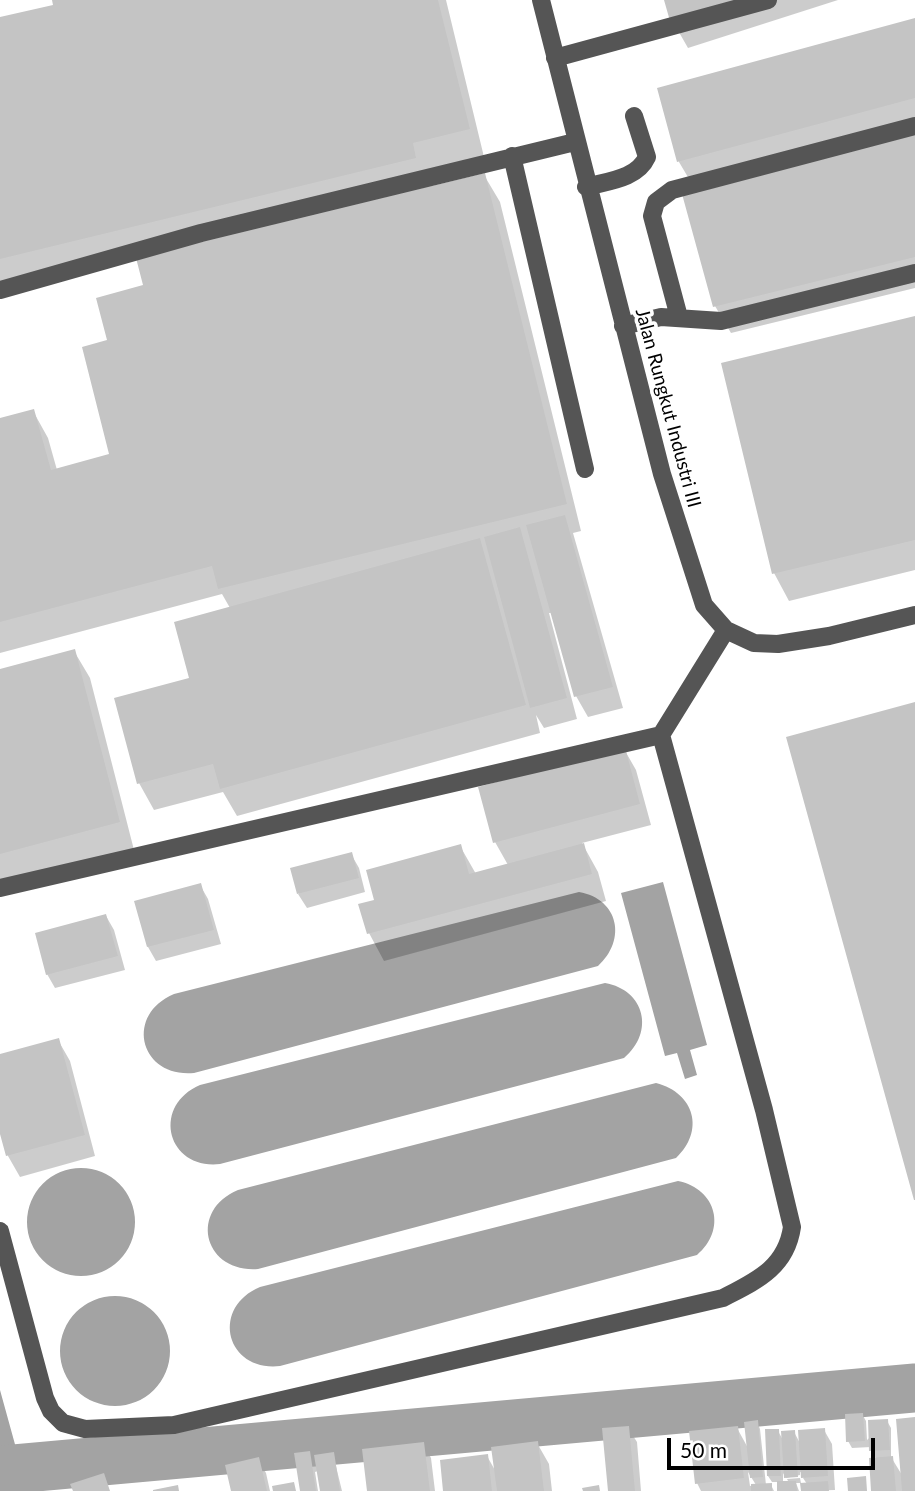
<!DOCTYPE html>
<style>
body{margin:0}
#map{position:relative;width:915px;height:1491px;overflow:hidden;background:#fff;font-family:Lato,sans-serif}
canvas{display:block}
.scale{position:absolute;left:667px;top:1438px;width:208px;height:32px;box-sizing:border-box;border:4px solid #000;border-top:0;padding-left:9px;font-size:21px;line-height:24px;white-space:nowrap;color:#000;-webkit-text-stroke:5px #fff;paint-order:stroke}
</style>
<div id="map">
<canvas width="915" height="1491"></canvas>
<div class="scale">50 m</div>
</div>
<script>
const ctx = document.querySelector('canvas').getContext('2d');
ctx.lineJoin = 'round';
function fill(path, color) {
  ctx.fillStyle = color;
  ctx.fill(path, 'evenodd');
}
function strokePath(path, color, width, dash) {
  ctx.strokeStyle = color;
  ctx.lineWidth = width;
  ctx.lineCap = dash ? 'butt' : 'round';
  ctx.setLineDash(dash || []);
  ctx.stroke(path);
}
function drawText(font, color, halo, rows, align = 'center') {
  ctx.font = font + ' Lato,sans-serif';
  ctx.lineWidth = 7;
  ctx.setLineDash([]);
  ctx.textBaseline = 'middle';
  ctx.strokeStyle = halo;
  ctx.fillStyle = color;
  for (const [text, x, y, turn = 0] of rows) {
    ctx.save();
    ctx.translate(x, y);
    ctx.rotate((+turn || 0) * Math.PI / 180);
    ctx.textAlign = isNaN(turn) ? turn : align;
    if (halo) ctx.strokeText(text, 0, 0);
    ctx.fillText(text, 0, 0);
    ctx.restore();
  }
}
const water = new Path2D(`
 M 663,882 L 707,1045 L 690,1050 L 697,1075 L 685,1079 L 677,1053 L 665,1056 L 621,893 Z
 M 579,892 C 619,899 627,940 598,966 L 194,1073 C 140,1078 124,1015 174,994 Z
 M 605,983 C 645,990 655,1032 624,1058 L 220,1164 C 167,1170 151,1106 200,1085 Z
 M 656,1083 C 695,1093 705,1131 676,1158 L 258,1269 C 204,1273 188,1211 238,1190 Z
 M27 1222a54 54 0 1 1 108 0a54 54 0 1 1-108 0Z
 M 678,1181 C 717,1189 727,1230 697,1255 L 280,1366 C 226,1372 210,1308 260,1287 Z
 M60 1351a55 55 0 1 1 110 0a55 55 0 1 1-110 0Z
 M 0,1390 L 24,1477 L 27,1491 L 0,1491 Z`);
const shadow = new Path2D(`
 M 54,0 L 446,0 L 484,157 L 427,171 L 431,188 L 484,175 L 500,202 L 581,531 L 573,533 L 623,708 L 588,717 L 576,696 L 552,613 L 549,613 L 577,719 L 544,728 L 536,715 L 540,733 L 237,816 L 223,792 L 154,810 L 139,783 L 230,608 L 222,594 L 0,653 L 0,420 L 33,411 L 48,438 L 57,470 L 112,455 L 110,341 L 145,286 L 138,256 L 0,289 L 0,19 L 55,6 Z
 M 666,0 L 838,0 L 688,48 L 672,20 Z
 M 915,20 L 915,129 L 695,189 L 679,162 L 659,89 Z
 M 915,134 L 915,288 L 731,333 L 715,306 Z
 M 915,318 L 915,570 L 789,601 L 774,573 Z
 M 74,651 L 90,678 L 134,850 L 0,885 L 0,671 Z
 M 624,749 L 636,770 L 651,825 L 582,843 L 598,872 L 606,901 L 384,961 L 369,933 L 376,901 L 460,846 L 476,874 L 508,865 L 495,842 Z
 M 351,854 L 359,868 L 365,892 L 307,908 L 298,894 Z
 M 200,885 L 208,899 L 221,944 L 156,961 L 148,947 L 136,902 Z
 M 106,916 L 114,930 L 125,970 L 55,988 L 47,974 Z
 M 58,1040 L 70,1061 L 95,1156 L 20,1177 L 8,1156 L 0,1127 L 0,1056 Z
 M 862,1414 L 866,1421 L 867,1440 L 887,1421 L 891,1428 L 891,1457 L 902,1475 L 915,1419 L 915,1491 L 873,1491 L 876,1459 L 871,1447 L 852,1448 L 848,1441 Z
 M 757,1422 L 760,1429 L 766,1485 L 771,1485 L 774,1491 L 701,1491 L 697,1483 L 737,1428 L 748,1448 ZM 748,1472 L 756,1485 L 750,1486 Z
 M 628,1428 L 637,1442 L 641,1491 L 610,1491 Z
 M 824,1430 L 832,1444 L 835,1490 L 803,1491 L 807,1484 L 803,1478 L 807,1474 L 800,1472 L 800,1475 L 786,1478 L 783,1473 L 783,1483 L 789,1483 L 787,1479 L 800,1478 L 801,1483 L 796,1483 L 799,1491 L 779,1491 L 779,1482 L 772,1482 L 768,1476 L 778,1431 L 783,1440 L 794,1432 L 801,1445 Z
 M 537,1443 L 549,1464 L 552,1491 L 445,1491 L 487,1456 L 496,1472 Z
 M 423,1444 L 431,1458 L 435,1491 L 369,1491 Z
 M 309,1453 L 317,1466 L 333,1454 L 342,1491 L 322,1491 L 318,1471 L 315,1472 L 318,1491 L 302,1491 Z
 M 258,1459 L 266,1473 L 270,1491 L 232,1491 Z`);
const river = new Path2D(`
 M 3,1470 L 915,1388`);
const building = new Path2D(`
 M 52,0 L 438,0 L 470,129 L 413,143 L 416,158 L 0,259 L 0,17 L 53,5 Z
 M 664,0 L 735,0 L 670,21 Z
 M 915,18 L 915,98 L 677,162 L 657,88 Z
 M 915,132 L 915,257 L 713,307 L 682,194 Z
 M 485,173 L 567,504 L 218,589 L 212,566 L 0,622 L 0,418 L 34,409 L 51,470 L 109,454 L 82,347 L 107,340 L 96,298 L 143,285 L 136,258 Z
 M 915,316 L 915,540 L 772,574 L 721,363 Z
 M 565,515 L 613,687 L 574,697 L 526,525 Z
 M 520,527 L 567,698 L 530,708 L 484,537 Z
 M 480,538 L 526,705 L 220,789 L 213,764 L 137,784 L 114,698 L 189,678 L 174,622 Z
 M 75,649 L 120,822 L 0,854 L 0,669 Z
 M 915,702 L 915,1200 L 914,1200 L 786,737 Z
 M 625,747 L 640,804 L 493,843 L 478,787 Z
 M 584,843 L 592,874 L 367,934 L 358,904 L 374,900 L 366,870 L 461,844 L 469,874 Z
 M 352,852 L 359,878 L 297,894 L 290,868 Z
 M 201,883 L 214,930 L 147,947 L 134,901 Z
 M 106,914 L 118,956 L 46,975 L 35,933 Z
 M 59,1038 L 85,1135 L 6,1156 L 0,1134 L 0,1054 Z
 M 863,1413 L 865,1441 L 846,1442 L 845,1414 Z
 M 915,1417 L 915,1491 L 902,1491 L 896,1419 Z
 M 888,1419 L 890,1450 L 869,1451 L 868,1420 Z
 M 758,1420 L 763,1477 L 750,1478 L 744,1422 Z
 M 629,1426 L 635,1491 L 608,1491 L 602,1428 Z
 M 738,1426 L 744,1478 L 695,1484 L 689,1431 Z
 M 825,1428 L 828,1476 L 801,1478 L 798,1430 Z
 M 765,1429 L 779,1429 L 781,1476 L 767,1476 Z
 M 795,1430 L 798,1477 L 784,1478 L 781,1431 Z
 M 538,1441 L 544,1491 L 497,1491 L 491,1447 Z
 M 424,1442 L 430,1491 L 367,1491 L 362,1449 Z
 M 310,1451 L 316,1491 L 300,1491 L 294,1453 Z
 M 334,1452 L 340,1491 L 320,1491 L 314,1455 Z
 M 488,1454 L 492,1491 L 443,1491 L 440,1460 Z
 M 893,1456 L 896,1491 L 871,1491 L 869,1458 Z
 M 259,1457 L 267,1491 L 231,1491 L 225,1465 Z
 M 104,1473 L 110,1491 L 73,1491 L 70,1484 Z
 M 866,1476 L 867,1491 L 848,1491 L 847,1478 Z
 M 777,1481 L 796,1481 L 797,1491 L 777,1491 Z
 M 828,1481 L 829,1491 L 801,1491 L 800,1483 Z
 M 294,1482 L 296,1491 L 273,1491 L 272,1486 Z
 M 772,1483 L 772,1491 L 751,1491 L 751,1484 Z
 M 178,1485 L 179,1491 L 153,1491 L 153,1490 Z
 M 599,1485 L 600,1491 L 583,1491 L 582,1488 Z`);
const minor = new Path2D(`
 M 541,0 L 662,474 L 704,605 L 726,630 L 754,643 L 778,644 L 829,636 L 915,615
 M 555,58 L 768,0
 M 512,156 L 585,469
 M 586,187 C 608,181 637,179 647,157 L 634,116
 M 0,290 L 201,233 L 575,142
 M 679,317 L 652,216 L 656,202 L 672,190 L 915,126
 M 623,326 L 661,317 L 721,321 L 915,273
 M 0,888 L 661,735 L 726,630
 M 0,1231 L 45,1398 L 51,1411 L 63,1423 L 85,1429 L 174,1425 L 723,1298 C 756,1281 786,1268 792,1227 L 764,1110 L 661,735`);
const streetNames = [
 ["Jalan Rungkut Industri III",668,408,75]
];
fill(water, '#a3a3a3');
fill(shadow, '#0003');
strokePath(river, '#a3a3a3', 49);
fill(building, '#c4c4c4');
strokePath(minor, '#555', 18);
drawText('19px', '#000', '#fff', streetNames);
</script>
